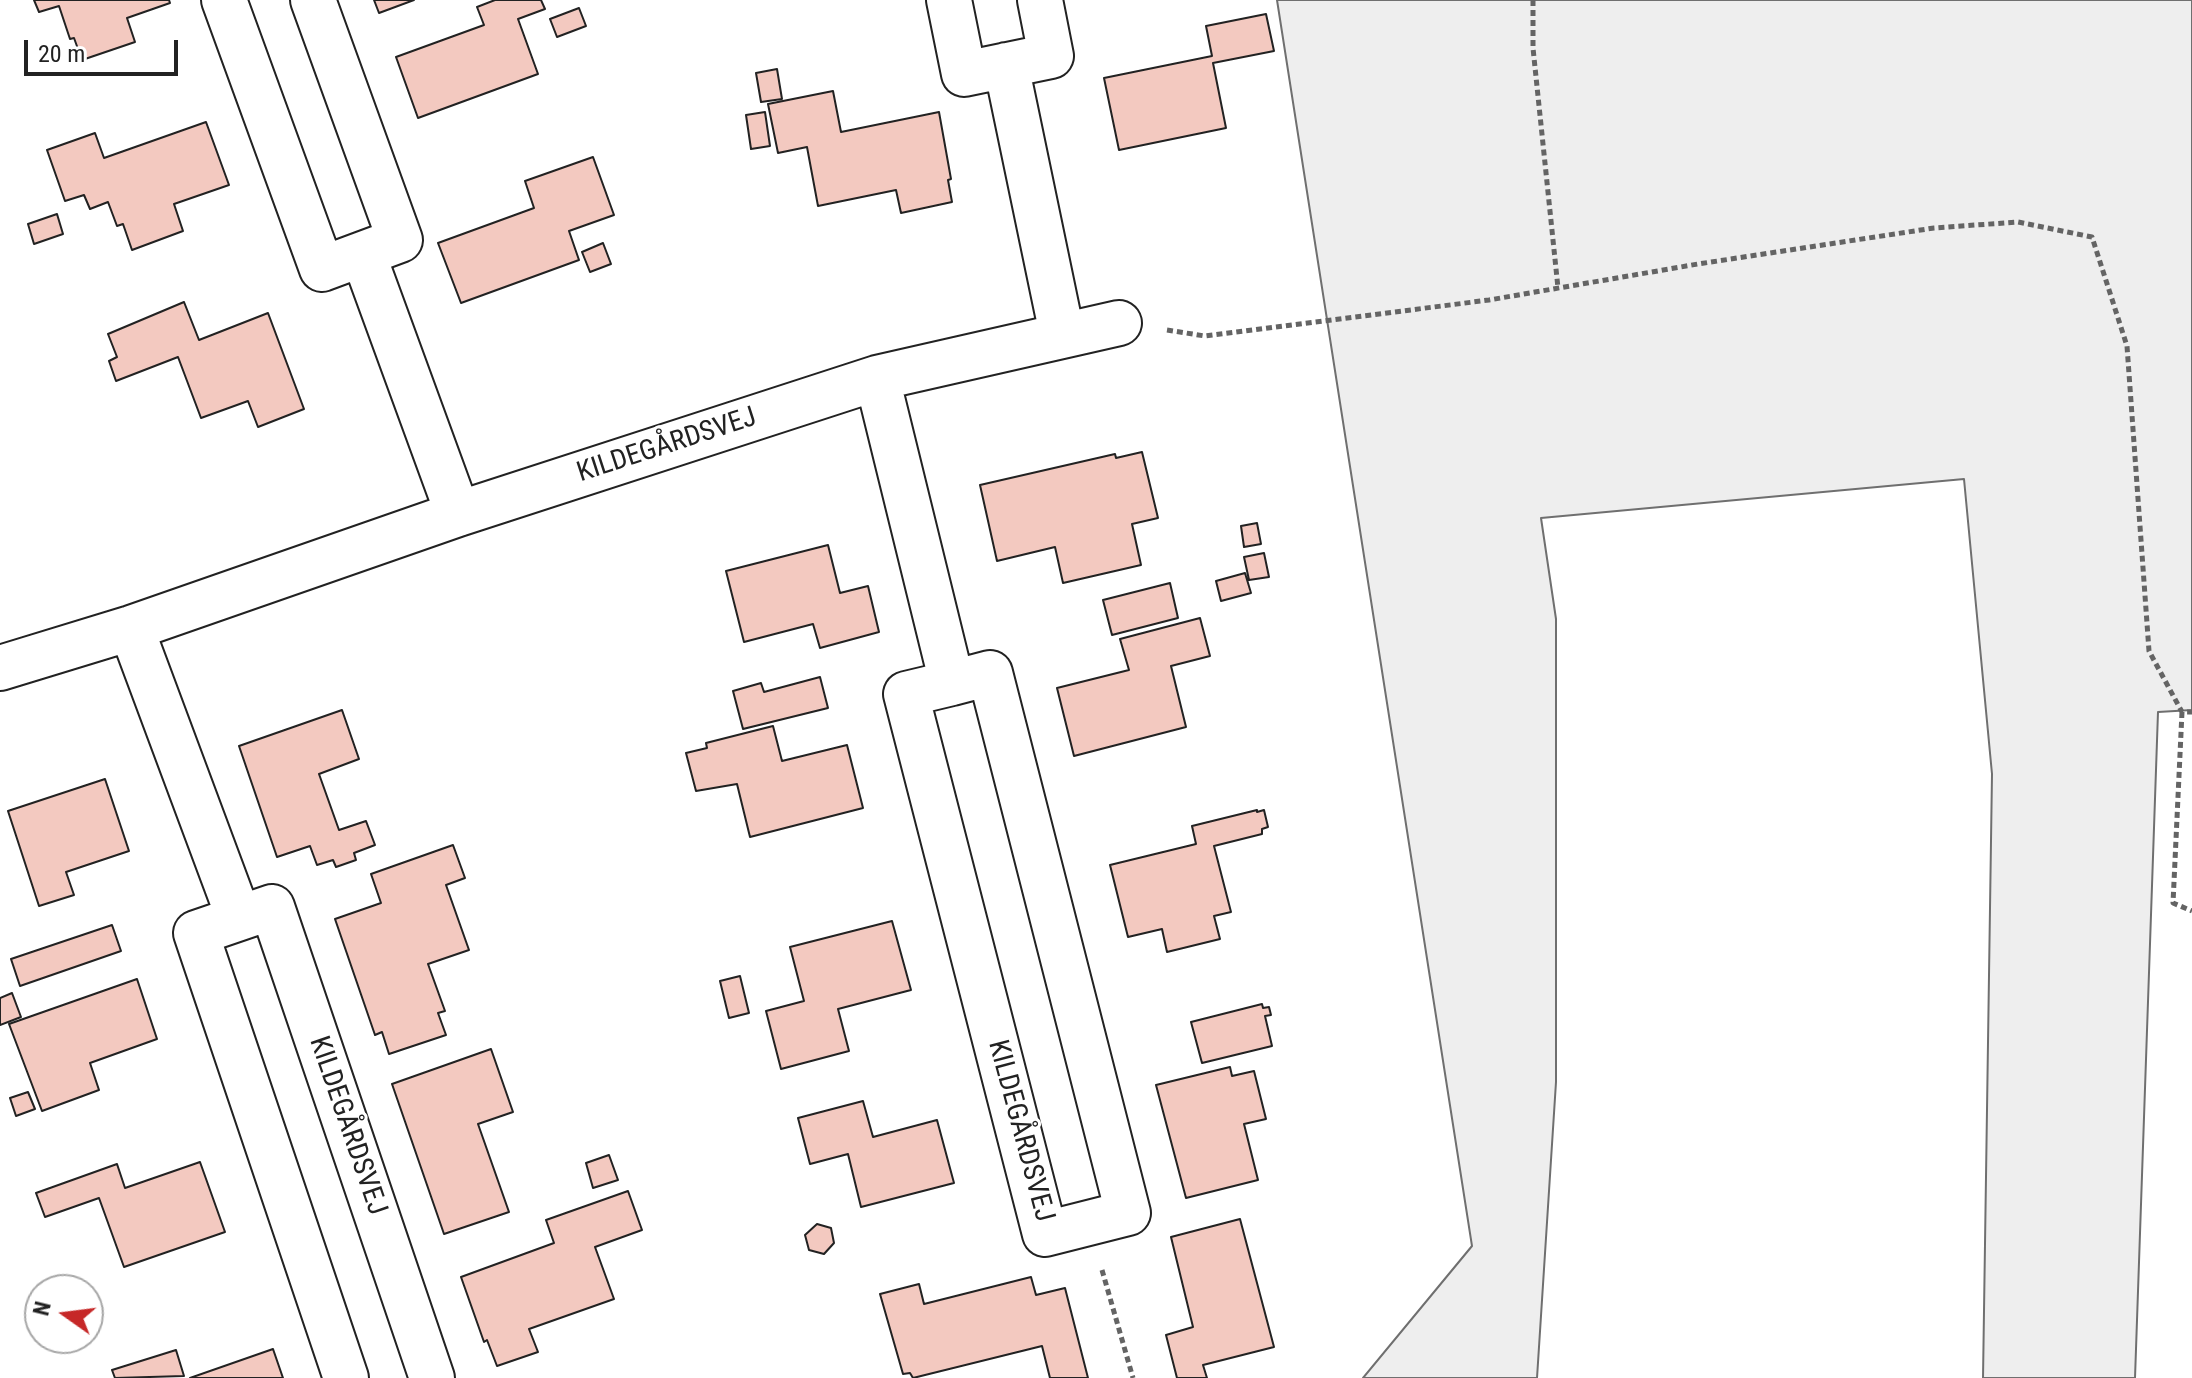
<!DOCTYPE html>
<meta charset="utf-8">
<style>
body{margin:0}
#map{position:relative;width:2192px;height:1378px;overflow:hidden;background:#fff;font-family:"Roboto Condensed",sans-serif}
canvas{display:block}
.north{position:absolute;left:24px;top:1274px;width:80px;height:80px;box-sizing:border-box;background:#fff;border:2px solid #a7a7a7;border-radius:50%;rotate:284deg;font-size:22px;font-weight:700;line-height:32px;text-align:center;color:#222}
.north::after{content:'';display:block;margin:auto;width:28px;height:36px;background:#c62828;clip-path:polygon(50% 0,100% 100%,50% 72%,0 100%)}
.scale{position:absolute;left:24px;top:40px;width:154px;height:36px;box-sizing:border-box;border:4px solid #222;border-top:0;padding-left:10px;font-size:24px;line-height:28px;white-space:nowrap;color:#222;-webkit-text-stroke:6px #fff;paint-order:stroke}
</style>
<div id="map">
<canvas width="2192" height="1378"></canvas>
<div class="north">N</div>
<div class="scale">20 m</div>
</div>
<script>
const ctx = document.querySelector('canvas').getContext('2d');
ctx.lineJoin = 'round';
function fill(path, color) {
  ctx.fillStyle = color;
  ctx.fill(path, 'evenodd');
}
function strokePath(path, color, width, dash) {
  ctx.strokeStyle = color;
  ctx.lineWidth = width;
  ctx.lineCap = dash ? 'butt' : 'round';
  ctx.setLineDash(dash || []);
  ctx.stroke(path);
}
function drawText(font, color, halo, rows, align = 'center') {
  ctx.font = font + ' "Roboto Condensed",sans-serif';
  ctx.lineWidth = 6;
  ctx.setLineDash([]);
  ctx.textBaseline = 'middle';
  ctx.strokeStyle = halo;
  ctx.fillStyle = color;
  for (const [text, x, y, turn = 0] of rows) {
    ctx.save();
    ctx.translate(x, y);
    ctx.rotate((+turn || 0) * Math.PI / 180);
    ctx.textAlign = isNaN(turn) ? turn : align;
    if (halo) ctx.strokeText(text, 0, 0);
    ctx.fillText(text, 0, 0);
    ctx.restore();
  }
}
const green = new Path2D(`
 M 1277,0 L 2192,0 L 2192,710 L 2158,712 L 2135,1378 L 1983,1378 L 1992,774 L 1964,479 L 1541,518 L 1556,619 L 1556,1082 L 1537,1378 L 1363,1378 L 1472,1246 Z`);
const building = new Path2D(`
 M 34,0 L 169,0 L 170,3 L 127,18 L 135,42 L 82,60 L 74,38 L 70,39 L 59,6 L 39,12 Z
 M 374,0 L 414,0 L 379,13 Z
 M 495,0 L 541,0 L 545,9 L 518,19 L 538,74 L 418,118 L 396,57 L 484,25 L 477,7 Z
 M 579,8 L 586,26 L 557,37 L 550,19 Z
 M 1266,14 L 1274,51 L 1213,63 L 1226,128 L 1119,150 L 1104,78 L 1212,56 L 1206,26 Z
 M 777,69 L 782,99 L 761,102 L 756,73 Z
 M 833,91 L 841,132 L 939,112 L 951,179 L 948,180 L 952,202 L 901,213 L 896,190 L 818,206 L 807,147 L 778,153 L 768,104 Z
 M 765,112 L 770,146 L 751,149 L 746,115 Z
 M 206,122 L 229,185 L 174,204 L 183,231 L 132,250 L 123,224 L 117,226 L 108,202 L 90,209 L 84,195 L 65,201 L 47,150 L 95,133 L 104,158 Z
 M 593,157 L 614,215 L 569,231 L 579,260 L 461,303 L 438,243 L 534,208 L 525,181 Z
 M 57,214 L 63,234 L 34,244 L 28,224 Z
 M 603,243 L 611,264 L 590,272 L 582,252 Z
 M 184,302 L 199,340 L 268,313 L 304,409 L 258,427 L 248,401 L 201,418 L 178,357 L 116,381 L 109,361 L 117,357 L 108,334 Z
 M 1142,452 L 1158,518 L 1132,524 L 1141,565 L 1063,583 L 1055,547 L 997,561 L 980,485 L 1115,454 L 1116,458 Z
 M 1257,523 L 1261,544 L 1244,547 L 1241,526 Z
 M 828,545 L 840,593 L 868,586 L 879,632 L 820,648 L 813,624 L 744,642 L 726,571 Z
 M 1264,553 L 1269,577 L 1249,580 L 1244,557 Z
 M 1245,573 L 1251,593 L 1221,601 L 1216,581 Z
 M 1170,583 L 1178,618 L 1112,635 L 1103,600 Z
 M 1200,618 L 1210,656 L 1171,666 L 1186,727 L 1074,756 L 1057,688 L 1129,670 L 1120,639 Z
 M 820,677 L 828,708 L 743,729 L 733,691 L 761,683 L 764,692 Z
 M 342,710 L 359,759 L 319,774 L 339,830 L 366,821 L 375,845 L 354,853 L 356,860 L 336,867 L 333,860 L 317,865 L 310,846 L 277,857 L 239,746 Z
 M 773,726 L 782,761 L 847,745 L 863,808 L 750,837 L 737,784 L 696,791 L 686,753 L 707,748 L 706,743 Z
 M 105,779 L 129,851 L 66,872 L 74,895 L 39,906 L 8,811 Z
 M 1257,810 L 1257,812 L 1264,810 L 1268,827 L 1262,829 L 1262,834 L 1214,846 L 1231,912 L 1214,916 L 1220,939 L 1167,952 L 1162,929 L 1128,937 L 1110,865 L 1196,844 L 1192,826 Z
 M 453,845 L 465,878 L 446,885 L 469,950 L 428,964 L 445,1011 L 438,1013 L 446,1035 L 389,1054 L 382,1032 L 375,1035 L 335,919 L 381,903 L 371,874 Z
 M 892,921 L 911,990 L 838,1009 L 849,1051 L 781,1069 L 766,1011 L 804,1001 L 790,947 Z
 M 112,925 L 121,951 L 20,986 L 11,959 Z
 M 740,976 L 749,1013 L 729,1018 L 720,981 Z
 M 137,979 L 157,1039 L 90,1063 L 99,1090 L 42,1111 L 9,1024 Z
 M 12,993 L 21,1017 L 0,1025 L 0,998 Z
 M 1262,1004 L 1263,1008 L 1269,1007 L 1271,1015 L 1265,1016 L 1272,1046 L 1202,1063 L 1191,1022 Z
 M 491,1049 L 513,1112 L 478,1124 L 509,1212 L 444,1234 L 392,1084 Z
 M 1230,1067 L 1232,1076 L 1254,1071 L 1266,1119 L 1244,1124 L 1258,1180 L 1186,1198 L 1156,1085 Z
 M 28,1092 L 35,1109 L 16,1116 L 10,1098 Z
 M 863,1101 L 873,1137 L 937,1120 L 954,1183 L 861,1207 L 848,1154 L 810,1164 L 798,1118 Z
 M 609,1155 L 618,1180 L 593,1188 L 586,1163 Z
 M 200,1162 L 225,1232 L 124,1267 L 99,1198 L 45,1217 L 36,1193 L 117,1164 L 125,1188 Z
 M 628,1191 L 642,1230 L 595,1247 L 614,1299 L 529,1329 L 538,1352 L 497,1366 L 487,1340 L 484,1342 L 461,1277 L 554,1243 L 546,1220 Z
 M 1240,1219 L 1274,1347 L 1203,1365 L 1207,1378 L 1177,1378 L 1166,1335 L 1193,1327 L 1171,1237 Z
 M 817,1224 L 831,1228 L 834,1243 L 824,1254 L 809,1250 L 805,1235 Z
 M 1031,1277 L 1036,1295 L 1065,1288 L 1088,1378 L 1050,1378 L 1042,1346 L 913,1378 L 910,1373 L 903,1374 L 880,1294 L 919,1284 L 924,1304 Z
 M 273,1349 L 283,1378 L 190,1378 Z
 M 176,1350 L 184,1376 L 115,1378 L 112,1370 Z`);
const path = new Path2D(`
 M 1533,0 L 1533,48 L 1558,288
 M 1167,330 L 1205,336 L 1489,300 L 1698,264 L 1934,228 L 2018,222 L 2092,237 L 2127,346 L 2149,651 L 2182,712 L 2192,712
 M 2182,712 L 2173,903 L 2192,911
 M 1102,1270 L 1133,1378`);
const minor = new Path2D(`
 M 224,0 L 322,269 L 400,240 L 313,0
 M 949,0 L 964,74 L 1051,56 L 1040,0
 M 1006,65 L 1062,334
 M 363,254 L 458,514
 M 877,378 L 952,683 L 906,694 L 1045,1234 L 1128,1213 L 990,673 L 952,683
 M 131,628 L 239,918
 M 0,668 L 131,628 L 458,514 L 877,378 L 1119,323
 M 346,1378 L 196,933 L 272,907 L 432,1378`);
const streetNames = [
 ["KILDEGÅRDSVEJ",667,446,-18],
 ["KILDEGÅRDSVEJ",347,1126,71],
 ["KILDEGÅRDSVEJ",1020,1131,75]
];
fill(green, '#eee');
strokePath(green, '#6f6f6f', 2);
fill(building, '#f3c9c0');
strokePath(building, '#222', 2);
strokePath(minor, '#222', 48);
strokePath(path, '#646464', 5, [6, 4]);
strokePath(minor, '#fff', 44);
drawText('28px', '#222', '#fff', streetNames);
</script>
